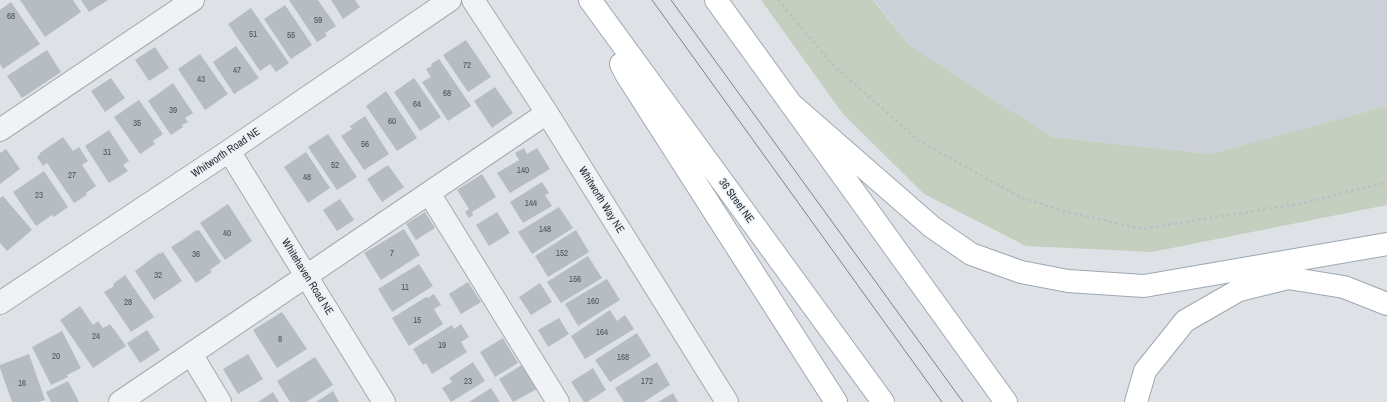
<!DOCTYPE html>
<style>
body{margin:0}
canvas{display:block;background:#dee2e6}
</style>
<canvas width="1387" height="402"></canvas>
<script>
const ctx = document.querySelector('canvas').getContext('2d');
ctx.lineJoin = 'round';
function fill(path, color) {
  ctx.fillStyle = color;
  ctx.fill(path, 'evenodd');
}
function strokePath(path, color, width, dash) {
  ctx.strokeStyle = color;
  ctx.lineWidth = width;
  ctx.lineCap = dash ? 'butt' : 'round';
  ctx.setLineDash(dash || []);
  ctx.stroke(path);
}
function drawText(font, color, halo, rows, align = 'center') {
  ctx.font = font + ' "Archivo Narrow",sans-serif';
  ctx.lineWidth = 3;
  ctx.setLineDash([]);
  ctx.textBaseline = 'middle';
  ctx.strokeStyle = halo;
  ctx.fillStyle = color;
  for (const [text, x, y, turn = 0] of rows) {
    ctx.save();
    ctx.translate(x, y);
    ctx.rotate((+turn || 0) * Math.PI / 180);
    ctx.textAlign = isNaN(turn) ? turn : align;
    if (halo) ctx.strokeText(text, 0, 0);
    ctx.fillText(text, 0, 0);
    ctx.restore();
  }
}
const built = new Path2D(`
 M 874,0 L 1387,0 L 1387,106 L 1210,154 L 1052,137 L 910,46 Z`);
const green = new Path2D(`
 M 761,0 L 873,0 L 910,46 L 1052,137 L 1210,154 L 1387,106 L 1387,205 L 1152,252 L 1026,246 L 924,194 L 843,114 Z`);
const building = new Path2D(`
 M 20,0 L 73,0 L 81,12 L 45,37 Z
 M 81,0 L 108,0 L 89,12 Z
 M 289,0 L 318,0 L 336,26 L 325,33 L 327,36 L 317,42 Z
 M 331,0 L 355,0 L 360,7 L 343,19 Z
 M 11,2 L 40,44 L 3,69 L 0,64 L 0,10 Z
 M 285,5 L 312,45 L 291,59 L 264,19 Z
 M 251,8 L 289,63 L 276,72 L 270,64 L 260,71 L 228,24 Z
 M 466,40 L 491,77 L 468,92 L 443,55 Z
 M 236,46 L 259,78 L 234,94 L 213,62 Z
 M 155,47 L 169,68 L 149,81 L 135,60 Z
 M 47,50 L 61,72 L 22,98 L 7,76 Z
 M 200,54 L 228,94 L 205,110 L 178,69 Z
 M 439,59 L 471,106 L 448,121 L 422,82 L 431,77 L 426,69 L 432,66 L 431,64 Z
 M 111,78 L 125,98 L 105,112 L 91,91 Z
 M 414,78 L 441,117 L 420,131 L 394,92 Z
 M 173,83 L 193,113 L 185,118 L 188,122 L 182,125 L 183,127 L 171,135 L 148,101 Z
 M 495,87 L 513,113 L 492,128 L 474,101 Z
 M 386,91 L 417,138 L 397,151 L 366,106 Z
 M 139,100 L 163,134 L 153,141 L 155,144 L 140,154 L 114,117 Z
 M 365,116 L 389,154 L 364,170 L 341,136 L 352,129 L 350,126 Z
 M 109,130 L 129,161 L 123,165 L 128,171 L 109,183 L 85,146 Z
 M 328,134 L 357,177 L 337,190 L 308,147 Z
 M 63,137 L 73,151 L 79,147 L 88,161 L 82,165 L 96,186 L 86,193 L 87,195 L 74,203 L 47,163 L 43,166 L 37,157 L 40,154 L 40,153 Z
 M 524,148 L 527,154 L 537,148 L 550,169 L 510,193 L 497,173 L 519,160 L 515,153 Z
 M 6,149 L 20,169 L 0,184 L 0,153 Z
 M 306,152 L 330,188 L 308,203 L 284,167 Z
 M 388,165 L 404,187 L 382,202 L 367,179 Z
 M 44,171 L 68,207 L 54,217 L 52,215 L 36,226 L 13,192 Z
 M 482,174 L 496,197 L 472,212 L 473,215 L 469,218 L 465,212 L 469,209 L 457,190 Z
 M 542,182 L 549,193 L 545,195 L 552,206 L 523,223 L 510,202 Z
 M 3,196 L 32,230 L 7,251 L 0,243 L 0,198 Z
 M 340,199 L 354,220 L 337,231 L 323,210 Z
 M 228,204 L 252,241 L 225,260 L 200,223 Z
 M 559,207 L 573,228 L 532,254 L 518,232 Z
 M 425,212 L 435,228 L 416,240 L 406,224 Z
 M 497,212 L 510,233 L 489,246 L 476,225 Z
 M 404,229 L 420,255 L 381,280 L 364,253 Z
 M 196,230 L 197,231 L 199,230 L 221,262 L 210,270 L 212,272 L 196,283 L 171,247 L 187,237 Z
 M 576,230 L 589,252 L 548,277 L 535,256 Z
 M 163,252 L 182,281 L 154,300 L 135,271 L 159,253 L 160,254 Z
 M 588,256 L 602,278 L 561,303 L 547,282 Z
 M 419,264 L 433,286 L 392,312 L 378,289 Z
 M 125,275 L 154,317 L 131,332 L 104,292 L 114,286 L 113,284 Z
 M 607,279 L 620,300 L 578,326 L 565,304 Z
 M 468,282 L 481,302 L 461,314 L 449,294 Z
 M 540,283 L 552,302 L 531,315 L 519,297 Z
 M 434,294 L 441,305 L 434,309 L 443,324 L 409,346 L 392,318 L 426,297 L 428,298 Z
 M 80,306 L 93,325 L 98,321 L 103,328 L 110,324 L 126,346 L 93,368 L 60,320 Z
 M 610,310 L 617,321 L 625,315 L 634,329 L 585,359 L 571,336 Z
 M 282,312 L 307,349 L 277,368 L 253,330 Z
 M 559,318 L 569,334 L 548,347 L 538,330 Z
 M 461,324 L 469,337 L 461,342 L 467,352 L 432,374 L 426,363 L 423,365 L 413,349 L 452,325 L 454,329 Z
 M 147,330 L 160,350 L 140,363 L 127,343 Z
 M 62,331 L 81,368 L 67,375 L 68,377 L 51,385 L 32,347 Z
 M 637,333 L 651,356 L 610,382 L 595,360 Z
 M 503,338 L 518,363 L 495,377 L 480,352 Z
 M 29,354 L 45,400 L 39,402 L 12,402 L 0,368 L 0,365 Z
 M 248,354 L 263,379 L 238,394 L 223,369 Z
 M 315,357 L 333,385 L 306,402 L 290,402 L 277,381 Z
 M 473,362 L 485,381 L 451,402 L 442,388 L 452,382 L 449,378 Z
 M 657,362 L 670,385 L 644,402 L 624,402 L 615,388 Z
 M 522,365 L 537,389 L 513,402 L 499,379 Z
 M 593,368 L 606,390 L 587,402 L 584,402 L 571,382 Z
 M 68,381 L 79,402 L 51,402 L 46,392 Z
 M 491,388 L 500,402 L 469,402 Z
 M 333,391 L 339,402 L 316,402 Z
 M 273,392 L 279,402 L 258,402 Z
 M 673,393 L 678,402 L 658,402 Z`);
const path = new Path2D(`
 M 778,0 L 833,65 L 919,141 L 1020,197 L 1063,211 L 1143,229 L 1303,203 L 1387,182`);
const minor = new Path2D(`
 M 473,0 L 547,113 L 727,402
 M 0,130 L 193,0
 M 229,151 L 384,402
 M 429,193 L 558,402
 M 0,303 L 229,151 L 450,0
 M 191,354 L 220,402
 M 120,402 L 547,113`);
const major = new Path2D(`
 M 590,0 L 883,402
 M 716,0 L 1006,402
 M 621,64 L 626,74 L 836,402
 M 790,103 L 932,227 L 971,254 L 1021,272 L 1068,281 L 1144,286 L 1387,244
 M 1136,402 L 1145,371 L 1185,321 L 1239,290 L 1288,278 L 1344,287 L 1387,304`);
const tram = new Path2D(`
 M 652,0 L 942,402
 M 671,0 L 963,402`);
const numberNames = [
 ["68",11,17],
 ["59",318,21],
 ["51",253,35],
 ["55",291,36],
 ["72",467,66],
 ["47",237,71],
 ["43",201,80],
 ["68",447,94],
 ["64",417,105],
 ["39",173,111],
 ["60",392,122],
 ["35",137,124],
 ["56",365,145],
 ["31",107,153],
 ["52",335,166],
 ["140",523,171],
 ["27",72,176],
 ["48",307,178],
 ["23",39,196],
 ["144",531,204],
 ["148",545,230],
 ["40",227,234],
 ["7",392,254],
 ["152",562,254],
 ["36",196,255],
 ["32",158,276],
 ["156",575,280],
 ["11",405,288],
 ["160",593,302],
 ["28",128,303],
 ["15",417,321],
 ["164",602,333],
 ["24",96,337],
 ["8",280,340],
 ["19",442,346],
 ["20",56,357],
 ["168",623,358],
 ["23",468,382],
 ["172",647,382],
 ["16",22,384]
];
const streetNames = [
 ["Whitworth Road NE",226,153,-34],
 ["Whitworth Way NE",601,200,58],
 ["36 Street NE",736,201,54],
 ["Whitehaven Road NE",307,277,58]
];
fill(built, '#ccd1d8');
fill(green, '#c5cfbf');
fill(building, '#b5bcc2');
strokePath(minor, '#a4a9b0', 24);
strokePath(major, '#9ea8b1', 24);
strokePath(path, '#bcc0c5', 2.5, [3, 3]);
strokePath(minor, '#f0f2f5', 22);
strokePath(major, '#fff', 22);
strokePath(tram, '#78838e', 1);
drawText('9px', '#4b545e', null, numberNames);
drawText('11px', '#28313c', '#edf1f4', streetNames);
</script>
